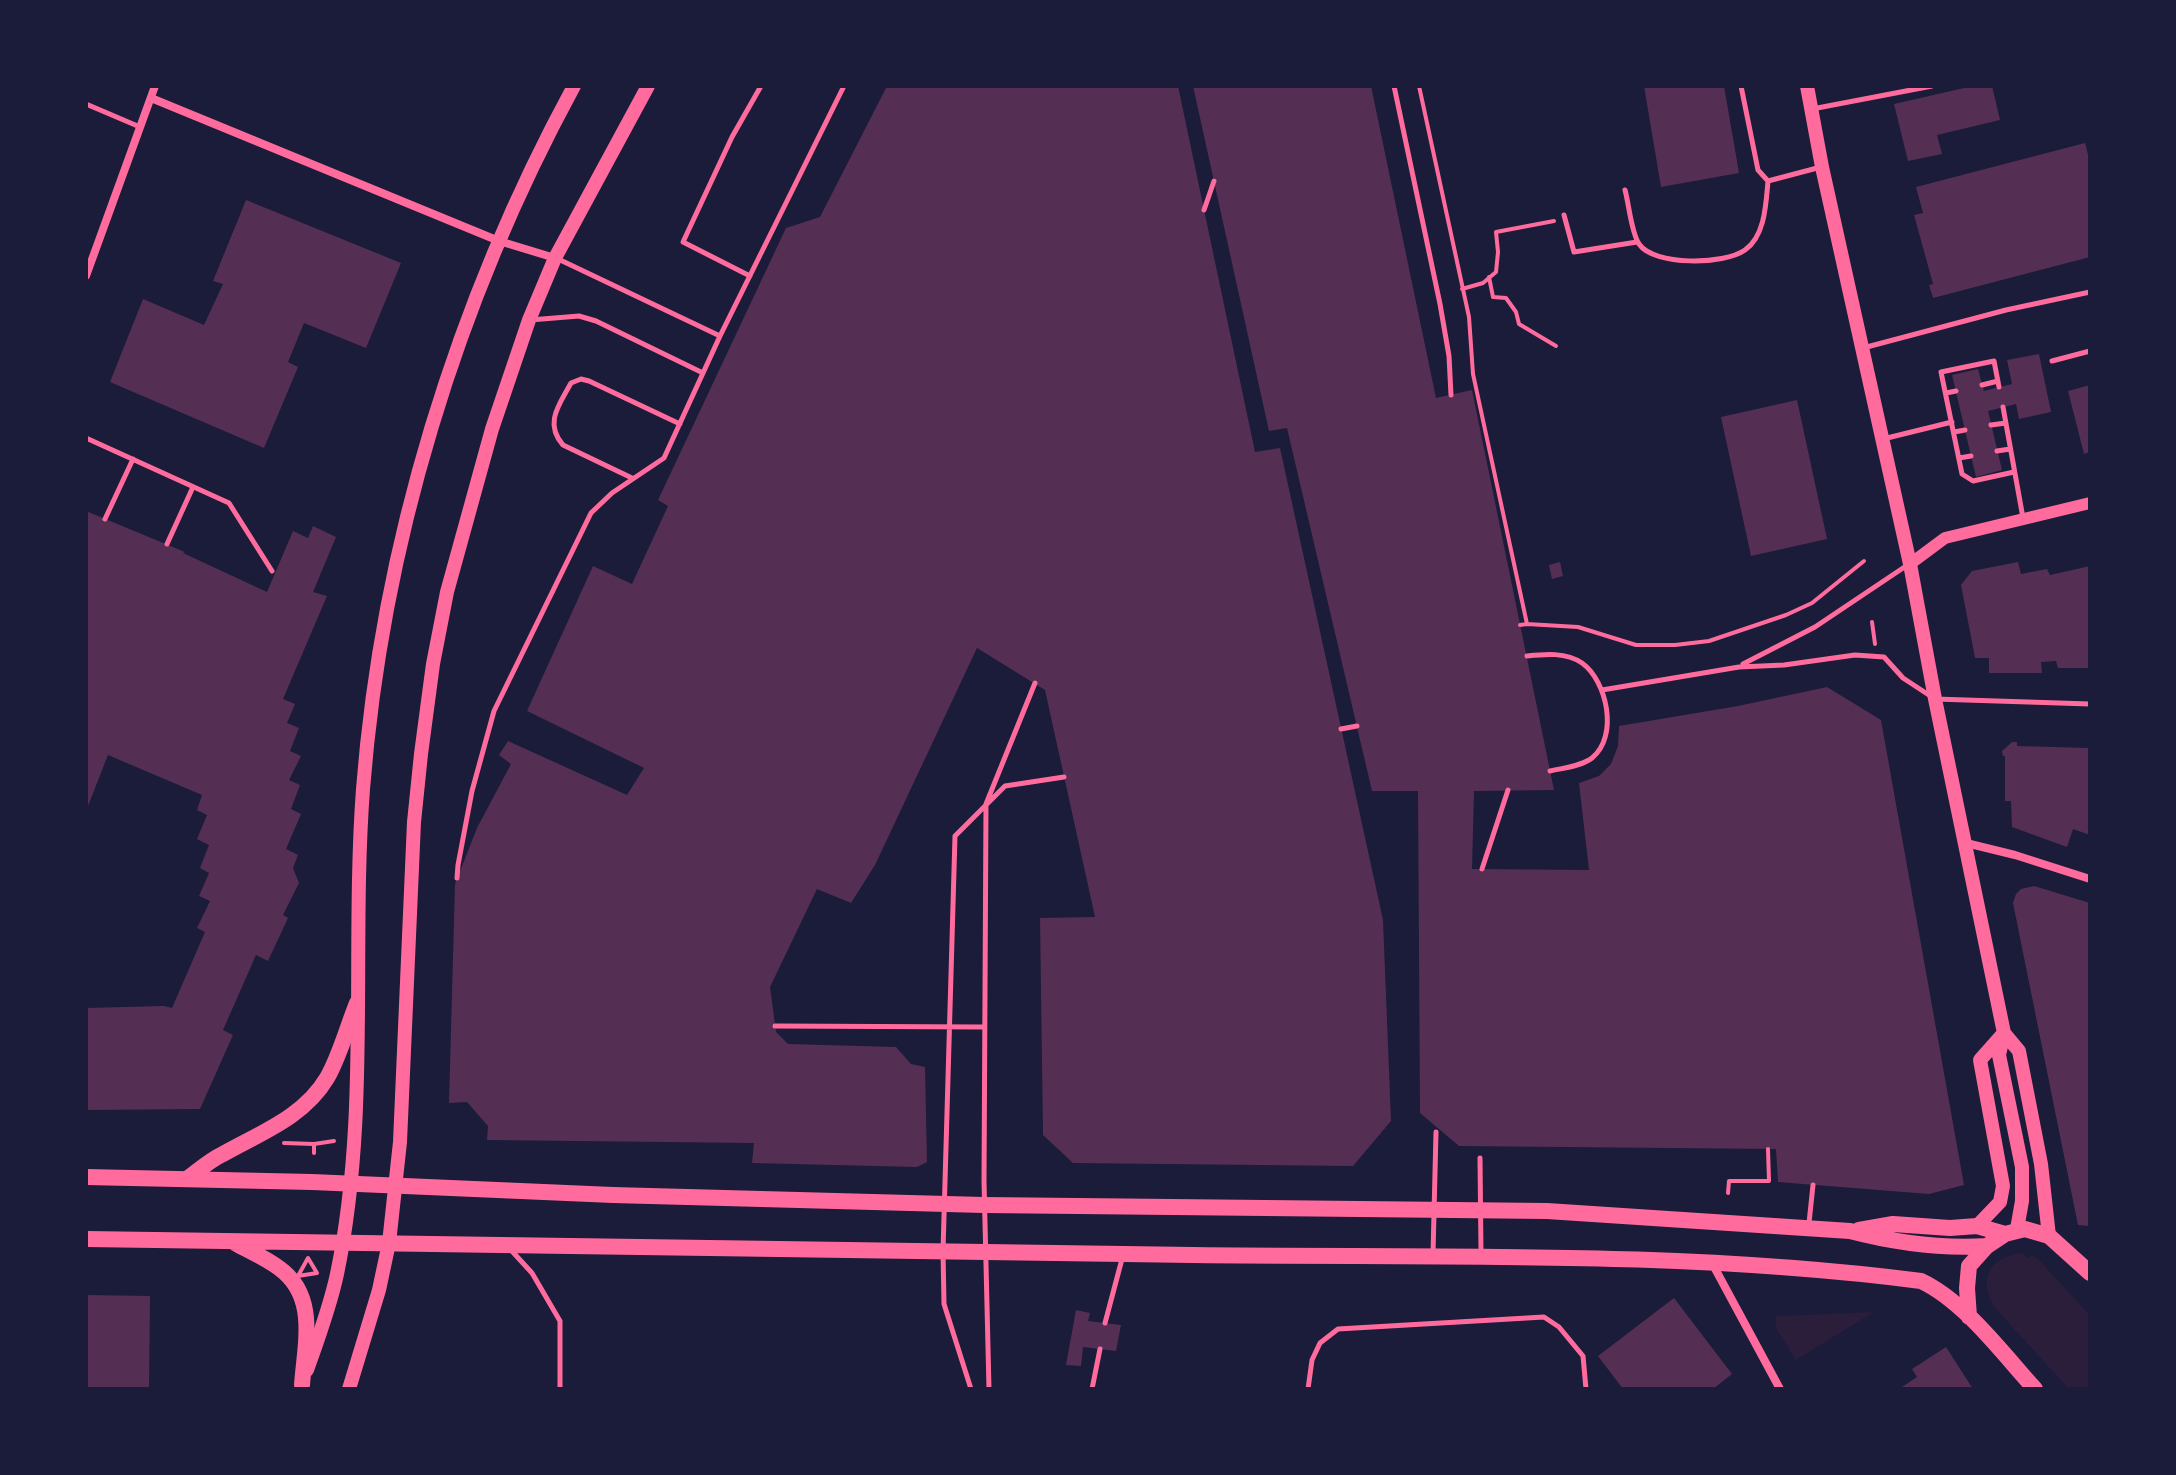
<!DOCTYPE html>
<style>
body{margin:0}
#map{position:relative;width:2176px;height:1475px;overflow:hidden;background:#1b1b3a;font-family:Signika,sans-serif}
canvas{display:block}
.frame{position:absolute;inset:0;border:88px solid #1b1b3a;pointer-events:none}
</style>
<div id="map">
<canvas width="2176" height="1475"></canvas>
<div class="frame"></div>
</div>
<script>
const ctx = document.querySelector('canvas').getContext('2d');
ctx.lineJoin = 'round';
function fill(path, color) {
  ctx.fillStyle = color;
  ctx.fill(path, 'evenodd');
}
function strokePath(path, color, width, dash) {
  ctx.strokeStyle = color;
  ctx.lineWidth = width;
  ctx.lineCap = dash ? 'butt' : 'round';
  ctx.setLineDash(dash || []);
  ctx.stroke(path);
}
const green = new Path2D(`
 M 2024,1253 L 2026,1257 L 2029,1258 L 2032,1255 L 2039,1260 L 2090,1315 L 2090,1389 L 2069,1389 L 1994,1307 C 1977,1276 1991,1256 2024,1253 Z
 M 1874,1312 L 1796,1360 L 1776,1328 L 1776,1316 Z`);
const building = new Path2D(`
 M 887,86 L 1178,86 L 1255,452 L 1280,448 L 1383,920 L 1391,1121 L 1353,1166 L 1073,1163 L 1043,1135 L 1040,918 L 1095,917 L 1045,690 L 977,648 L 875,865 L 851,903 L 817,889 L 770,987 L 776,1032 L 788,1044 L 896,1047 L 911,1064 L 925,1067 L 927,1162 L 917,1167 L 752,1163 L 754,1143 L 487,1140 L 488,1126 L 467,1102 L 449,1103 L 455,884 L 477,828 L 511,764 L 499,755 L 508,741 L 627,795 L 644,768 L 527,711 L 593,566 L 632,584 L 668,506 L 658,500 L 786,228 L 820,217 Z
 M 1193,86 L 1371,86 L 1436,398 L 1472,390 L 1554,790 L 1474,791 L 1472,869 L 1589,870 L 1579,783 L 1599,776 L 1611,764 L 1618,746 L 1619,726 L 1738,706 L 1827,687 L 1881,720 L 1964,1185 L 1929,1194 L 1778,1182 L 1776,1149 L 1459,1146 L 1420,1113 L 1418,791 L 1372,791 L 1287,428 L 1269,431 Z
 M 1644,86 L 1724,86 L 1739,173 L 1661,187 Z
 M 1973,86 L 1992,86 L 2000,120 L 1937,135 L 1942,154 L 1908,161 L 1894,104 Z
 M 2085,143 L 2090,162 L 2090,257 L 1933,298 L 1929,285 L 1933,284 L 1914,215 L 1923,213 L 1916,187 Z
 M 246,200 L 401,263 L 366,348 L 304,323 L 288,362 L 298,367 L 264,448 L 110,382 L 143,299 L 204,325 L 223,284 L 213,281 Z
 M 2039,354 L 2051,412 L 2019,419 L 2016,404 L 1988,411 L 2002,470 L 1976,477 L 1952,375 L 1978,369 L 1984,391 L 2012,384 L 2007,360 Z
 M 2090,385 L 2090,452 L 2084,454 L 2068,391 Z
 M 1797,400 L 1827,539 L 1751,556 L 1721,417 Z
 M 86,511 L 185,552 L 183,553 L 267,592 L 293,531 L 308,538 L 313,526 L 336,537 L 313,592 L 327,596 L 283,699 L 295,704 L 287,723 L 299,728 L 290,751 L 301,756 L 289,780 L 300,785 L 291,809 L 301,814 L 286,849 L 298,855 L 293,868 L 299,883 L 283,915 L 288,918 L 268,961 L 256,955 L 223,1030 L 233,1035 L 200,1109 L 86,1110 L 86,1008 L 164,1006 L 172,1008 L 205,932 L 197,928 L 210,901 L 199,896 L 209,873 L 200,868 L 209,845 L 197,839 L 207,815 L 197,810 L 202,795 L 108,755 L 86,811 Z
 M 1560,562 L 1563,576 L 1552,579 L 1549,565 Z
 M 2018,562 L 2021,574 L 2047,569 L 2050,575 L 2090,566 L 2090,668 L 2058,668 L 2056,661 L 2041,662 L 2042,673 L 1989,673 L 1989,658 L 1975,658 L 1961,585 L 1972,571 Z
 M 2012,742 L 2017,742 L 2017,746 L 2090,748 L 2090,835 L 2073,829 L 2067,847 L 2012,827 L 2011,801 L 2005,801 L 2005,756 L 2003,756 L 2002,751 Z
 M 2034,886 L 2090,903 L 2090,1226 L 2078,1225 L 2013,903 L 2016,894 L 2021,889 Z
 M 86,1295 L 150,1296 L 149,1389 L 86,1389 Z
 M 1674,1298 L 1732,1374 L 1713,1389 L 1623,1389 L 1598,1356 Z
 M 1076,1310 L 1090,1313 L 1088,1321 L 1121,1325 L 1116,1351 L 1083,1347 L 1081,1366 L 1066,1365 Z
 M 1946,1347 L 1973,1389 L 1899,1389 L 1917,1377 L 1912,1369 Z`);
const path = new Path2D(`
 M 1419,86 L 1469,317 L 1473,374 L 1527,624 L 1520,625
 M 1489,277 L 1493,297 L 1506,298 L 1516,312 L 1519,324 L 1556,346
 M 1462,289 L 1483,283 L 1496,272 L 1498,252 L 1496,232 L 1554,221
 M 1872,622 L 1875,644
 M 1527,624 L 1578,627 L 1636,645 L 1675,645 L 1709,641 L 1786,615 L 1812,603 L 1864,561
 M 284,1143 L 314,1144
 M 314,1153 L 314,1144 L 334,1141
 M 1728,1193 L 1729,1181 L 1769,1181 L 1768,1149
 M 308,1258 L 317,1273 L 298,1276 Z`);
const service = new Path2D(`
 M 1394,86 L 1440,304 L 1449,356 L 1451,395
 M 86,104 L 140,127
 M 1812,109 L 1932,86
 M 1768,181 L 1821,167
 M 1625,190 C 1629,204 1631,232 1639,244 C 1654,266 1724,265 1745,250 C 1765,236 1766,204 1768,181 L 1758,170 L 1741,86
 M 1204,210 L 1214,181
 M 1564,215 L 1574,252 L 1637,242
 M 556,258 L 720,336
 M 750,276 L 683,242 L 732,137 L 761,86
 M 530,320 L 579,316 L 596,321 L 703,373
 M 1863,348 L 2006,310 L 2090,292
 M 2052,361 L 2090,351
 M 1982,385 L 1998,381
 M 1999,387 L 1994,361 L 1941,372 L 1962,474 L 1973,481 L 2014,472
 M 1946,393 L 1956,391
 M 2003,407 L 2023,518
 M 1991,425 L 2006,423
 M 1954,432 L 1965,430
 M 86,438 L 229,503 L 272,571
 M 1883,439 L 1952,422
 M 1997,451 L 2010,449
 M 1959,458 L 1971,456
 M 632,478 L 563,445 C 544,423 559,405 571,383 L 581,379 L 589,381 L 680,424
 M 105,519 L 133,459
 M 167,544 L 193,487
 M 1527,656 C 1545,654 1566,652 1582,663 C 1607,681 1619,736 1592,758 C 1582,766 1563,768 1550,771
 M 1743,664 L 1815,627 L 1909,564
 M 1602,690 L 1739,667 L 1784,665 L 1855,655 L 1884,657 L 1903,678 L 1935,699 L 2090,704
 M 1341,729 L 1357,726
 M 1482,869 L 1508,790
 M 457,878 L 458,865 L 472,791 L 494,711 L 591,513 L 612,493 L 664,458 L 720,336 L 844,86
 M 775,1026 L 984,1027
 M 1480,1158 L 1481,1253
 M 1809,1223 L 1813,1185
 M 510,1249 L 532,1273 L 560,1321 L 560,1389
 M 1433,1254 L 1436,1132
 M 1105,1323 L 1122,1259
 M 971,1389 L 944,1304 L 943,1251 L 955,836 L 1005,786 L 1064,777
 M 989,1389 L 984,1181 L 986,804 L 1035,683
 M 1092,1389 L 1100,1349
 M 1308,1389 L 1312,1360 L 1320,1343 L 1338,1329 L 1544,1317 L 1559,1327 L 1583,1356 L 1586,1389`);
const minor = new Path2D(`
 M 151,98 L 499,241 L 555,258
 M 86,276 L 155,86
 M 1966,843 L 2015,855 L 2090,879
 M 1712,1263 L 1780,1389`);
const tertiary = new Path2D(`
 M 1910,564 L 1945,538 L 2090,503`);
const secondary = new Path2D(`
 M 1807,86 L 1822,167 L 1910,564 L 1935,699 L 2004,1033 L 1999,1055 L 2022,1167 L 2022,1201 L 2017,1229
 M 2004,1033 L 2019,1051 L 2041,1164 L 2049,1236
 M 1977,1226 L 2000,1202 L 2003,1186 L 1980,1060 L 2004,1033
 M 307,1370 C 318,1339 330,1307 337,1274 C 370,1115 351,951 363,789 C 382,545 457,301 574,86
 M 349,1389 L 379,1290 L 389,1243 L 400,1142 L 414,822 L 421,754 L 433,664 L 447,592 L 492,429 L 529,320 L 555,258 L 648,86`);
const primary = new Path2D(`
 M 86,1177 L 312,1182 L 613,1195 L 984,1205 L 1547,1211 L 1850,1231 C 1896,1243 1939,1249 1987,1246
 M 187,1179 C 199,1170 210,1160 223,1154 C 260,1133 304,1117 327,1078 C 339,1058 348,1025 357,1003
 M 1859,1230 L 1893,1224 L 1950,1228 L 1977,1226 L 2005,1234
 M 86,1239 C 455,1244 824,1250 1193,1255 C 1436,1258 1680,1250 1921,1281 C 1964,1301 2003,1354 2035,1389
 M 235,1243 C 249,1251 266,1258 279,1268 C 318,1296 305,1343 302,1385
 M 1969,1317 L 1967,1288 L 1969,1266 L 1987,1246 L 2005,1234 L 2025,1229 L 2049,1236 L 2090,1273`);
fill(green, '#2a1e3b');
fill(building, '#542f53');
strokePath(path, '#ff6b9d', 4);
strokePath(service, '#ff6b9d', 5);
strokePath(minor, '#ff6b9d', 8);
strokePath(tertiary, '#ff6b9d', 12);
strokePath(secondary, '#ff6b9d', 14);
strokePath(primary, '#ff6b9d', 16);
</script>
